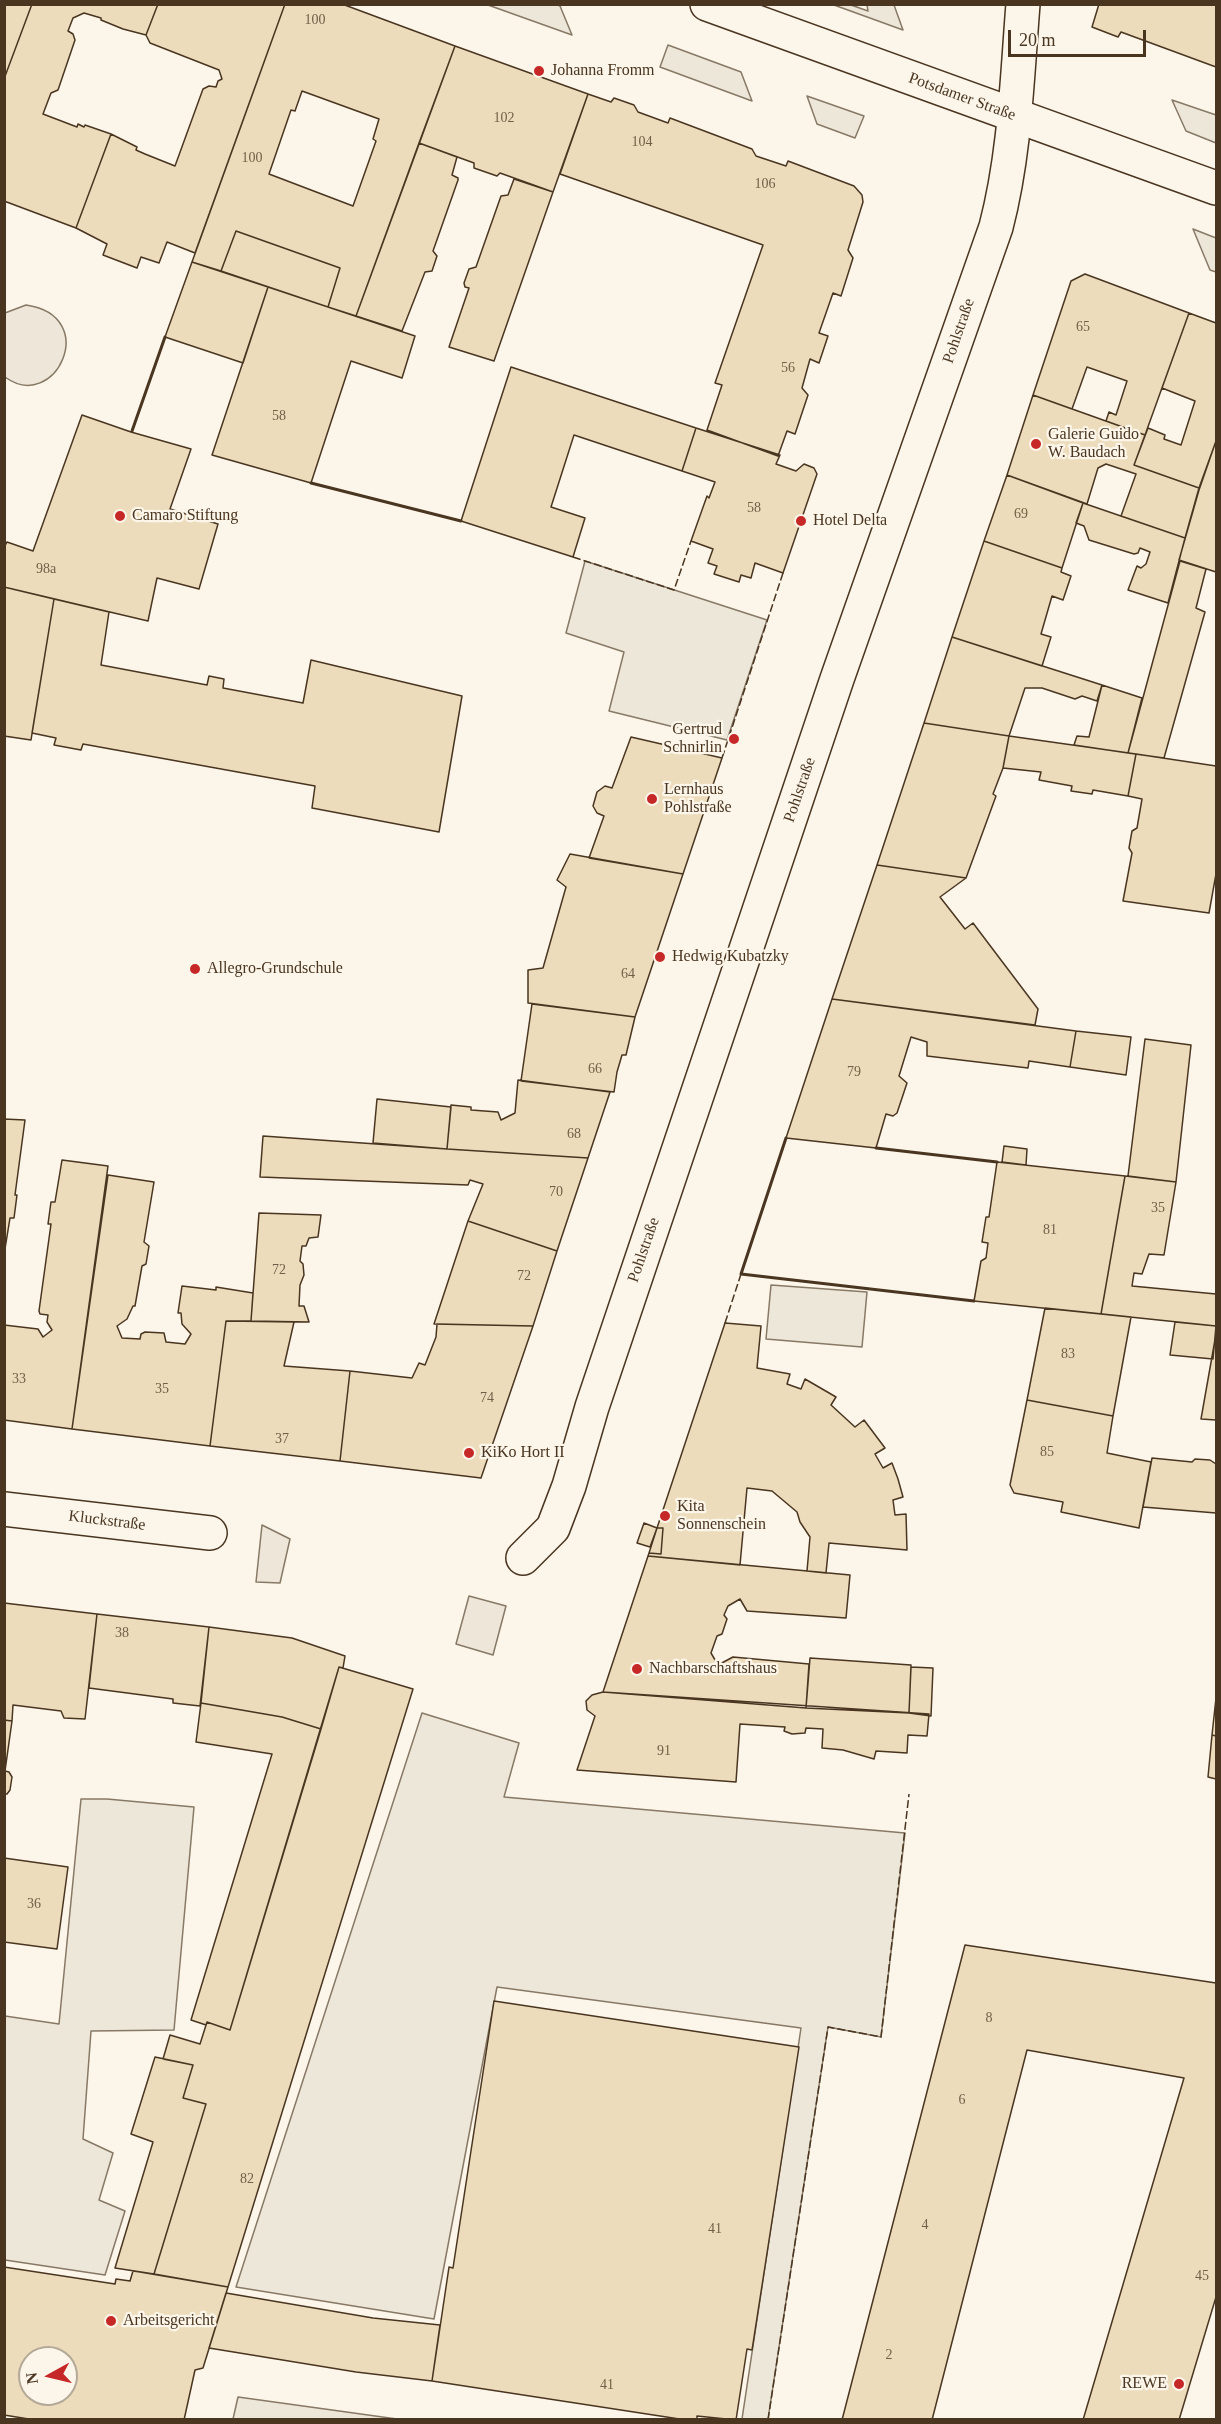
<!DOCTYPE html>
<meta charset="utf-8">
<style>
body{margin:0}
#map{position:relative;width:1221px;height:2424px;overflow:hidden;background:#fbf6e9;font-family:Georgia,serif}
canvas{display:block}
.frame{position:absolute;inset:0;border:6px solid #4a3520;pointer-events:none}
.north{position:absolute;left:18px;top:2346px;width:60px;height:60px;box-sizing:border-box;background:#fbf6e9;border:2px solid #b4a999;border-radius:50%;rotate:262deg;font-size:16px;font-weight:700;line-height:24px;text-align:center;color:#4a3520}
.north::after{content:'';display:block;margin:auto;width:21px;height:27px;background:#c62828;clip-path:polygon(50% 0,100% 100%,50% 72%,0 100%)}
.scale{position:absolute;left:1008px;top:30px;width:138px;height:27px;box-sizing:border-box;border:3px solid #4a3520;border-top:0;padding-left:8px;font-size:18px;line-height:21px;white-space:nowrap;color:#4a3520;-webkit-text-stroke:4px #fbf6e9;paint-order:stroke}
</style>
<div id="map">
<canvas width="1221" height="2424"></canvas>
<div class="frame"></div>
<div class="north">N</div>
<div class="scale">20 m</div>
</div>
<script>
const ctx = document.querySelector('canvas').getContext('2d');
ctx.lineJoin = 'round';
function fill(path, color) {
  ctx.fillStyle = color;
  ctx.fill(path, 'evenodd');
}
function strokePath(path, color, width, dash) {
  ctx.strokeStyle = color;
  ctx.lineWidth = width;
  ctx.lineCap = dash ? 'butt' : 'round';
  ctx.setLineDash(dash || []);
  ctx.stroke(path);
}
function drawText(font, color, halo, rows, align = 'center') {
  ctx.font = font + ' Georgia,serif';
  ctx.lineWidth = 4.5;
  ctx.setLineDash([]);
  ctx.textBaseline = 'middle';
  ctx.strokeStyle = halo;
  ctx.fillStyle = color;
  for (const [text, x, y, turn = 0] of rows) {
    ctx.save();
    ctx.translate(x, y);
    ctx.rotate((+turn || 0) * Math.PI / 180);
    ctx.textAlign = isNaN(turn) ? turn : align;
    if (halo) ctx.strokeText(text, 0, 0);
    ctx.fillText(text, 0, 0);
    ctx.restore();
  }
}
const green = new Path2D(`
 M 26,305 C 102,316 55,414 5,377 L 5,313 Z
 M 262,1525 L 290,1539 L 280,1583 L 256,1582 Z
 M 469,1596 L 506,1606 L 493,1655 L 456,1644 Z`);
const parking = new Path2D(`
 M 556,4 L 560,6 L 572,35 L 488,5 Z
 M 834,5 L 851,5 L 868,11 L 867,5 L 894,5 L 903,30 Z
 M 668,45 L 741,72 L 752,101 L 660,67 Z
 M 807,96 L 864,116 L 855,138 L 817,124 Z
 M 1172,100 L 1216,115 L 1216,143 L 1186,131 Z
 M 1193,229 L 1216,238 L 1216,272 L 1210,270 Z
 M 585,561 L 767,620 L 727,740 L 609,711 L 624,652 L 566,633 Z
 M 771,1285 L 867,1292 L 862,1347 L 766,1339 Z
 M 422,1713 L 519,1743 L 504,1797 L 905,1833 L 881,2037 L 828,2027 L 768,2419 L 742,2419 L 801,2028 L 497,1987 L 434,2319 L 236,2287 Z
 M 81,1799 L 107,1799 L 194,1807 L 174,2030 L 91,2031 L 83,2139 L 113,2153 L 99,2200 L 125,2211 L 105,2275 L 5,2260 L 5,2016 L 59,2024 Z
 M 238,2397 L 397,2419 L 233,2419 Z`);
const building = new Path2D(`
 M 4,4 L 32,4 L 4,79 Z
 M 32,4 L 158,4 L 146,35 L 123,29 L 101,20 L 101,18 L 84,13 L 73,18 L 68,31 L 73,34 L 75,40 L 58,90 L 51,93 L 43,114 L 77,127 L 78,124 L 84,127 L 85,125 L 111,134 L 76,228 L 4,201 L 4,79 Z
 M 158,4 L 285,4 L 195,253 L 167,242 L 159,263 L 141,257 L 137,268 L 103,255 L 107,244 L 76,228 L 111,134 L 137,147 L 136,150 L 145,154 L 175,166 L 203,89 L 209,86 L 216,87 L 218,81 L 222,79 L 219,70 L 150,43 L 146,35 Z
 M 285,4 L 342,4 L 455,46 L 356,316 L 328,307 L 340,268 L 236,231 L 221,271 L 192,262 ZM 302,91 L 379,119 L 373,139 L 376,141 L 353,206 L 269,174 L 291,110 L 295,111 Z
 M 1099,4 L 1216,4 L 1216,67 L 1121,32 L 1118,37 L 1092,27 Z
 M 455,46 L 588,94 L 553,192 L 500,173 L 497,176 L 474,168 L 474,163 L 419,143 Z
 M 588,94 L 611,102 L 614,98 L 634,105 L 638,112 L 668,123 L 670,118 L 752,149 L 756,156 L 786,166 L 788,161 L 854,186 L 862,195 L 863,202 L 848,250 L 853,258 L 841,296 L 833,293 L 819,333 L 828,336 L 819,363 L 810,359 L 802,388 L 808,395 L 795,434 L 787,431 L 778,456 L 707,430 L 722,385 L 715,383 L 763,245 L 560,174 Z
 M 419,143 L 457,157 L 452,175 L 458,178 L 458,180 L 433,251 L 437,256 L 432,271 L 425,272 L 402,331 L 356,316 Z
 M 514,179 L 553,192 L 494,361 L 449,347 L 469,288 L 465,287 L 464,283 L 469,269 L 476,267 L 501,196 L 508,195 Z
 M 236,231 L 340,268 L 328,307 L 221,271 Z
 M 192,262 L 268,287 L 243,363 L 165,337 Z
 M 1085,274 L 1189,313 L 1145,435 L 1106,421 L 1109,412 L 1116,415 L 1127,381 L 1087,367 L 1072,409 L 1033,395 L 1071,281 Z
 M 268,287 L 415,336 L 402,378 L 351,361 L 311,483 L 212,455 Z
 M 1189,313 L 1216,323 L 1216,441 L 1199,488 L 1134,465 L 1148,428 L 1165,435 L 1164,439 L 1181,445 L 1195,401 L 1162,388 Z
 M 511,367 L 696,428 L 682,471 L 574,435 L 551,507 L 585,518 L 573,557 L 461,521 Z
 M 1033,395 L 1145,435 L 1134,465 L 1199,488 L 1185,538 L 1121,516 L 1136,474 L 1106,464 L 1098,468 L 1087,504 L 1007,475 Z
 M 82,415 L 131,432 L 191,449 L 170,509 L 218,524 L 199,589 L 157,578 L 148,621 L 4,587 L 4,547 L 7,542 L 33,551 Z
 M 696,428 L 780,455 L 776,464 L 796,471 L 804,464 L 814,468 L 817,474 L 783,573 L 755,563 L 751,578 L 741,575 L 739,582 L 714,574 L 717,566 L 708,563 L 713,549 L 691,541 L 707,496 L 709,498 L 715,482 L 682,471 Z
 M 1216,441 L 1216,572 L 1179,560 L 1199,490 Z
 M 1007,475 L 1083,503 L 1062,568 L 984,541 Z
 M 1083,503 L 1185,538 L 1168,603 L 1128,590 L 1137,566 L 1141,568 L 1146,564 L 1150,552 L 1140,548 L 1138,553 L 1134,554 L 1089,540 L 1084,526 L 1076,523 Z
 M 984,541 L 1062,568 L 1061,572 L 1071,576 L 1063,600 L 1052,596 L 1041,634 L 1051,637 L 1042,666 L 952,637 Z
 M 1180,561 L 1206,569 L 1196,608 L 1205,612 L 1164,758 L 1128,753 Z
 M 4,587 L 54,599 L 31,740 L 4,736 Z
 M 54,599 L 109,612 L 101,665 L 207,685 L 209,676 L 224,679 L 223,688 L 303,703 L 311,660 L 462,696 L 439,832 L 312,808 L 315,786 L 83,744 L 81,750 L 54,745 L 56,738 L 32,733 Z
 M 952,637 L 1102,685 L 1097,701 L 1082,696 L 1075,699 L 1042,688 L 1025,688 L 1009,736 L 924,723 Z
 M 1102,685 L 1142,698 L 1128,753 L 1074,745 L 1077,736 L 1089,737 Z
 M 924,723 L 1009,736 L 1003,768 L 993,794 L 996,796 L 966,878 L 877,865 Z
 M 1009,736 L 1136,754 L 1128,796 L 1093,790 L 1092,794 L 1071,791 L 1072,786 L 1039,780 L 1041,772 L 1003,768 Z
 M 631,737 L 722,758 L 683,874 L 589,858 L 604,816 L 597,813 L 593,806 L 597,792 L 605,786 L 612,788 Z
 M 1136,754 L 1216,766 L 1216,874 L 1209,913 L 1123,901 L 1132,853 L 1129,848 L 1132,831 L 1137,828 L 1142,799 L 1128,796 Z
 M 570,854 L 683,874 L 635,1017 L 528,1003 L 528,970 L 543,968 L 566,887 L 557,880 Z
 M 877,865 L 966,878 L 940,897 L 965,929 L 973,923 L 1038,1009 L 1035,1025 L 832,999 Z
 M 832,999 L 1076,1031 L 1070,1067 L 1029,1061 L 1028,1068 L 927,1056 L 927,1042 L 911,1037 L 899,1076 L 907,1083 L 897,1113 L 893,1116 L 886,1114 L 876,1148 L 786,1138 Z
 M 532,1004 L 635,1017 L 626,1055 L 622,1055 L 617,1072 L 614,1092 L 521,1081 Z
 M 1076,1031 L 1131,1037 L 1126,1075 L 1070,1067 Z
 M 1145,1039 L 1191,1045 L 1176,1182 L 1128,1176 Z
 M 518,1080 L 610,1092 L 588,1158 L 447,1149 L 451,1105 L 471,1107 L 471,1110 L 498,1112 L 501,1120 L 515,1113 Z
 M 377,1099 L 451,1107 L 447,1149 L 373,1143 Z
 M 4,1119 L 25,1120 L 15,1195 L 17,1195 L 14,1218 L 10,1218 L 4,1255 Z
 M 263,1136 L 447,1149 L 588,1158 L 557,1251 L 468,1221 L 483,1184 L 470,1180 L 468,1185 L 260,1177 Z
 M 1004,1146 L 1027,1149 L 1026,1165 L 1002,1162 Z
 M 62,1160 L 108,1166 L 72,1429 L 4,1420 L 4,1325 L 38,1329 L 43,1337 L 52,1330 L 47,1322 L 48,1315 L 40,1314 L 39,1311 L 51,1224 L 48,1224 L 51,1202 L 55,1202 Z
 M 997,1162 L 1125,1176 L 1101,1314 L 974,1301 L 981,1261 L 986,1258 L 988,1243 L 982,1242 L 986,1217 L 989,1217 Z
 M 108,1175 L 154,1182 L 144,1242 L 149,1246 L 146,1264 L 142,1266 L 135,1306 L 133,1306 L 127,1319 L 117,1326 L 122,1338 L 140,1339 L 141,1334 L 145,1332 L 164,1333 L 166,1342 L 185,1344 L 191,1334 L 182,1324 L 181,1313 L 178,1313 L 182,1286 L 216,1290 L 216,1287 L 253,1293 L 251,1321 L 226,1321 L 210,1446 L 72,1429 Z
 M 1125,1176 L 1176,1182 L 1164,1255 L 1149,1254 L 1142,1274 L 1134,1273 L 1132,1286 L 1216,1294 L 1216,1326 L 1101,1314 Z
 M 259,1213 L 321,1215 L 318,1237 L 309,1238 L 306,1246 L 302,1246 L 300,1261 L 303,1264 L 304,1275 L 300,1285 L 299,1306 L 304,1306 L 309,1322 L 251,1321 Z
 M 468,1221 L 557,1251 L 533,1326 L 434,1324 Z
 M 1045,1308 L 1131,1317 L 1113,1416 L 1027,1400 Z
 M 226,1321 L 294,1322 L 284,1366 L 350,1371 L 340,1461 L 210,1446 Z
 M 1175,1322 L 1216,1326 L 1213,1359 L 1170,1355 Z
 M 725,1323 L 761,1326 L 757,1368 L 790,1374 L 787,1384 L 801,1389 L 805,1379 L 836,1397 L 831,1405 L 855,1427 L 864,1420 L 885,1448 L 875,1454 L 883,1468 L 892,1463 L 898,1479 L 903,1497 L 893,1500 L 895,1515 L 906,1514 L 907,1550 L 829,1543 L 826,1573 L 807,1571 L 810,1537 L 800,1522 L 797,1512 L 772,1491 L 747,1488 L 740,1565 L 648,1556 L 649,1553 L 661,1554 L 663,1528 L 657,1528 Z
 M 437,1324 L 533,1326 L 481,1478 L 340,1461 L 350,1371 L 412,1378 L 419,1363 L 425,1365 L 436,1337 Z
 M 1216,1334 L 1216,1420 L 1201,1419 Z
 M 1027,1400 L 1113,1416 L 1107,1453 L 1151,1462 L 1139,1528 L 1061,1512 L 1063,1502 L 1014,1493 L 1010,1485 Z
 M 1152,1458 L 1192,1462 L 1195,1459 L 1210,1460 L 1216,1464 L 1216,1513 L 1143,1507 Z
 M 644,1523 L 657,1528 L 650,1547 L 637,1543 Z
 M 657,1528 L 663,1528 L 661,1554 L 649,1553 Z
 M 648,1556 L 850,1575 L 846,1618 L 747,1611 L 740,1599 L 728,1606 L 724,1615 L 727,1619 L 722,1634 L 717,1636 L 711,1653 L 718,1665 L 733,1657 L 809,1664 L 806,1708 L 603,1692 Z
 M 4,1603 L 97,1614 L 85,1719 L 64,1718 L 61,1711 L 13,1705 L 12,1721 L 4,1720 Z
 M 97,1614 L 209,1627 L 200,1706 L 173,1703 L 173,1699 L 89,1688 Z
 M 209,1627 L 292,1638 L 345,1656 L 343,1668 L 339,1667 L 321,1729 L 282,1717 L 201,1703 Z
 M 810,1658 L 911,1665 L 909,1713 L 806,1708 Z
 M 339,1667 L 413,1689 L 228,2287 L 154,2274 L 206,2104 L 183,2098 L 193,2065 L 163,2059 L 170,2035 L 200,2044 L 207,2022 L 230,2030 Z
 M 911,1667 L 933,1668 L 931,1716 L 909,1713 Z
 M 603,1692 L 929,1714 L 927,1736 L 908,1735 L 907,1753 L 876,1751 L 874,1759 L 843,1750 L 822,1748 L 823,1729 L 806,1728 L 805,1733 L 792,1734 L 784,1731 L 785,1727 L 740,1724 L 736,1782 L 577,1770 L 595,1716 L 587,1710 L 586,1701 L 592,1695 Z
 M 1216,1698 L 1216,1736 L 1212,1735 Z
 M 201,1703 L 282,1717 L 321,1729 L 230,2030 L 207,2022 L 206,2025 L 191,2020 L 272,1754 L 196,1742 Z
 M 4,1720 L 12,1721 L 5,1771 L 9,1772 L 12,1777 L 10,1790 L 7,1794 L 4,1794 Z
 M 1212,1735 L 1216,1736 L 1216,1779 L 1208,1777 Z
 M 4,1858 L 68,1867 L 57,1949 L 4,1942 Z
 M 965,1945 L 1216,1983 L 1216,2297 L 1179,2420 L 1083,2420 L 1184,2078 L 1027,2050 L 932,2420 L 842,2420 Z
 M 494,2001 L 799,2047 L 752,2350 L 747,2349 L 736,2420 L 697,2416 L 697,2420 L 686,2420 L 432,2381 L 449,2267 L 453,2268 Z
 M 155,2057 L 193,2065 L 183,2098 L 206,2104 L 154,2274 L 115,2268 L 153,2142 L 131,2134 Z
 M 4,2267 L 115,2284 L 116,2279 L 130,2281 L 133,2271 L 140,2272 L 228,2287 L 203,2368 L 195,2370 L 184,2420 L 35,2420 L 4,2415 ZM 30,2358 L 66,2358 L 66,2394 L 30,2394 Z
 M 226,2293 L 373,2318 L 440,2325 L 432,2381 L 356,2372 L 209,2348 Z`);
const minor = new Path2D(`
 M 4,1509 L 210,1533
 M 523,1558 L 553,1528 L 569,1486 L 592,1407 L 837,679 L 996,227 C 1015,154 1017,79 1023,4`);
const major = new Path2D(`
 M 707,4 L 1216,188`);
const fence = new Path2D(`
 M 573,557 L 674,590 L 691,541
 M 722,758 L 783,573
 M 725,1323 L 741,1274
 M 768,2420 L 828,2027 L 881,2037 L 909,1794`);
const wall = new Path2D(`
 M 132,431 L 165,337
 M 311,483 L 461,521
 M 786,1138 L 741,1274 L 974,1301
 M 876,1148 L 997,1162`);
const markers = [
 [539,71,6,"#c62828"],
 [1036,444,6,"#c62828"],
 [120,516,6,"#c62828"],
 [801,521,6,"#c62828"],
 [734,739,6,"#c62828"],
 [652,799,6,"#c62828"],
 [660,957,6,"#c62828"],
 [195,969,6,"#c62828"],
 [469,1453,6,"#c62828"],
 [665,1516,6,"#c62828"],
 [637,1669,6,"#c62828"],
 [111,2321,6,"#c62828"],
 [1179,2384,6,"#c62828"]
];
const numberNames = [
 ["100",315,20],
 ["102",504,118],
 ["104",642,142],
 ["100",252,158],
 ["106",765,184],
 ["65",1083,327],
 ["56",788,368],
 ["58",279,416],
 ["58",754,508],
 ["69",1021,514],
 ["98a",46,569],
 ["64",628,974],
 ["66",595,1069],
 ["79",854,1072],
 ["68",574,1134],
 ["70",556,1192],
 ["35",1158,1208],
 ["81",1050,1230],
 ["72",279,1270],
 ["72",524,1276],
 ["83",1068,1354],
 ["33",19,1379],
 ["35",162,1389],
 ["74",487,1398],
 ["37",282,1439],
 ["85",1047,1452],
 ["38",122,1633],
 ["91",664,1751],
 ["36",34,1904],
 ["8",989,2018],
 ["6",962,2100],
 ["82",247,2179],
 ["4",925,2225],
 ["41",715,2229],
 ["45",1202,2276],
 ["2",889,2355],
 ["41",607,2385]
];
const poiNames = [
 ["Johanna Fromm",551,71],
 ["Galerie Guido",1048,435],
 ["W. Baudach",1048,453],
 ["Camaro Stiftung",132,516],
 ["Hotel Delta",813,521],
 ["Gertrud",722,730,"right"],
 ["Schnirlin",722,748,"right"],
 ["Lernhaus",664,790],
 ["Pohlstraße",664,808],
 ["Hedwig Kubatzky",672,957],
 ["Allegro-Grundschule",207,969],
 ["KiKo Hort II",481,1453],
 ["Kita",677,1507],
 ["Sonnenschein",677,1525],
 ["Nachbarschaftshaus",649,1669],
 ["Arbeitsgericht",123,2321],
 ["REWE",1167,2384,"right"]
];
const streetNames = [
 ["Potsdamer Straße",962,97,20],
 ["Pohlstraße",959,331,-71],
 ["Pohlstraße",800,790,-71],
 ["Pohlstraße",644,1250,-71],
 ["Kluckstraße",107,1521,7]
];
fill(green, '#ede6d9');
strokePath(green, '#887966', 1.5);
fill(parking, '#ede7d9');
strokePath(parking, '#887966', 1.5);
fill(building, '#ecdcbc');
strokePath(building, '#4a3520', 1.5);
strokePath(minor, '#4a3520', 36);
strokePath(major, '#4a3520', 36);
strokePath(minor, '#fbf6e9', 33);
strokePath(major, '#fbf6e9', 33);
strokePath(fence, '#4a3520', 1.5, [8, 3]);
strokePath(wall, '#4a3520', 3);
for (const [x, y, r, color] of markers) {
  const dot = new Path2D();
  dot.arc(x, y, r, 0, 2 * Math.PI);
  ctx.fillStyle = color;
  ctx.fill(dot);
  strokePath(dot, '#fbf6e9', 2);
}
drawText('14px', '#725f47', null, numberNames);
drawText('16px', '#4a3520', '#fbf6e9', poiNames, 'left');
drawText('16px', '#4a3520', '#fbf6e9', streetNames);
</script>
